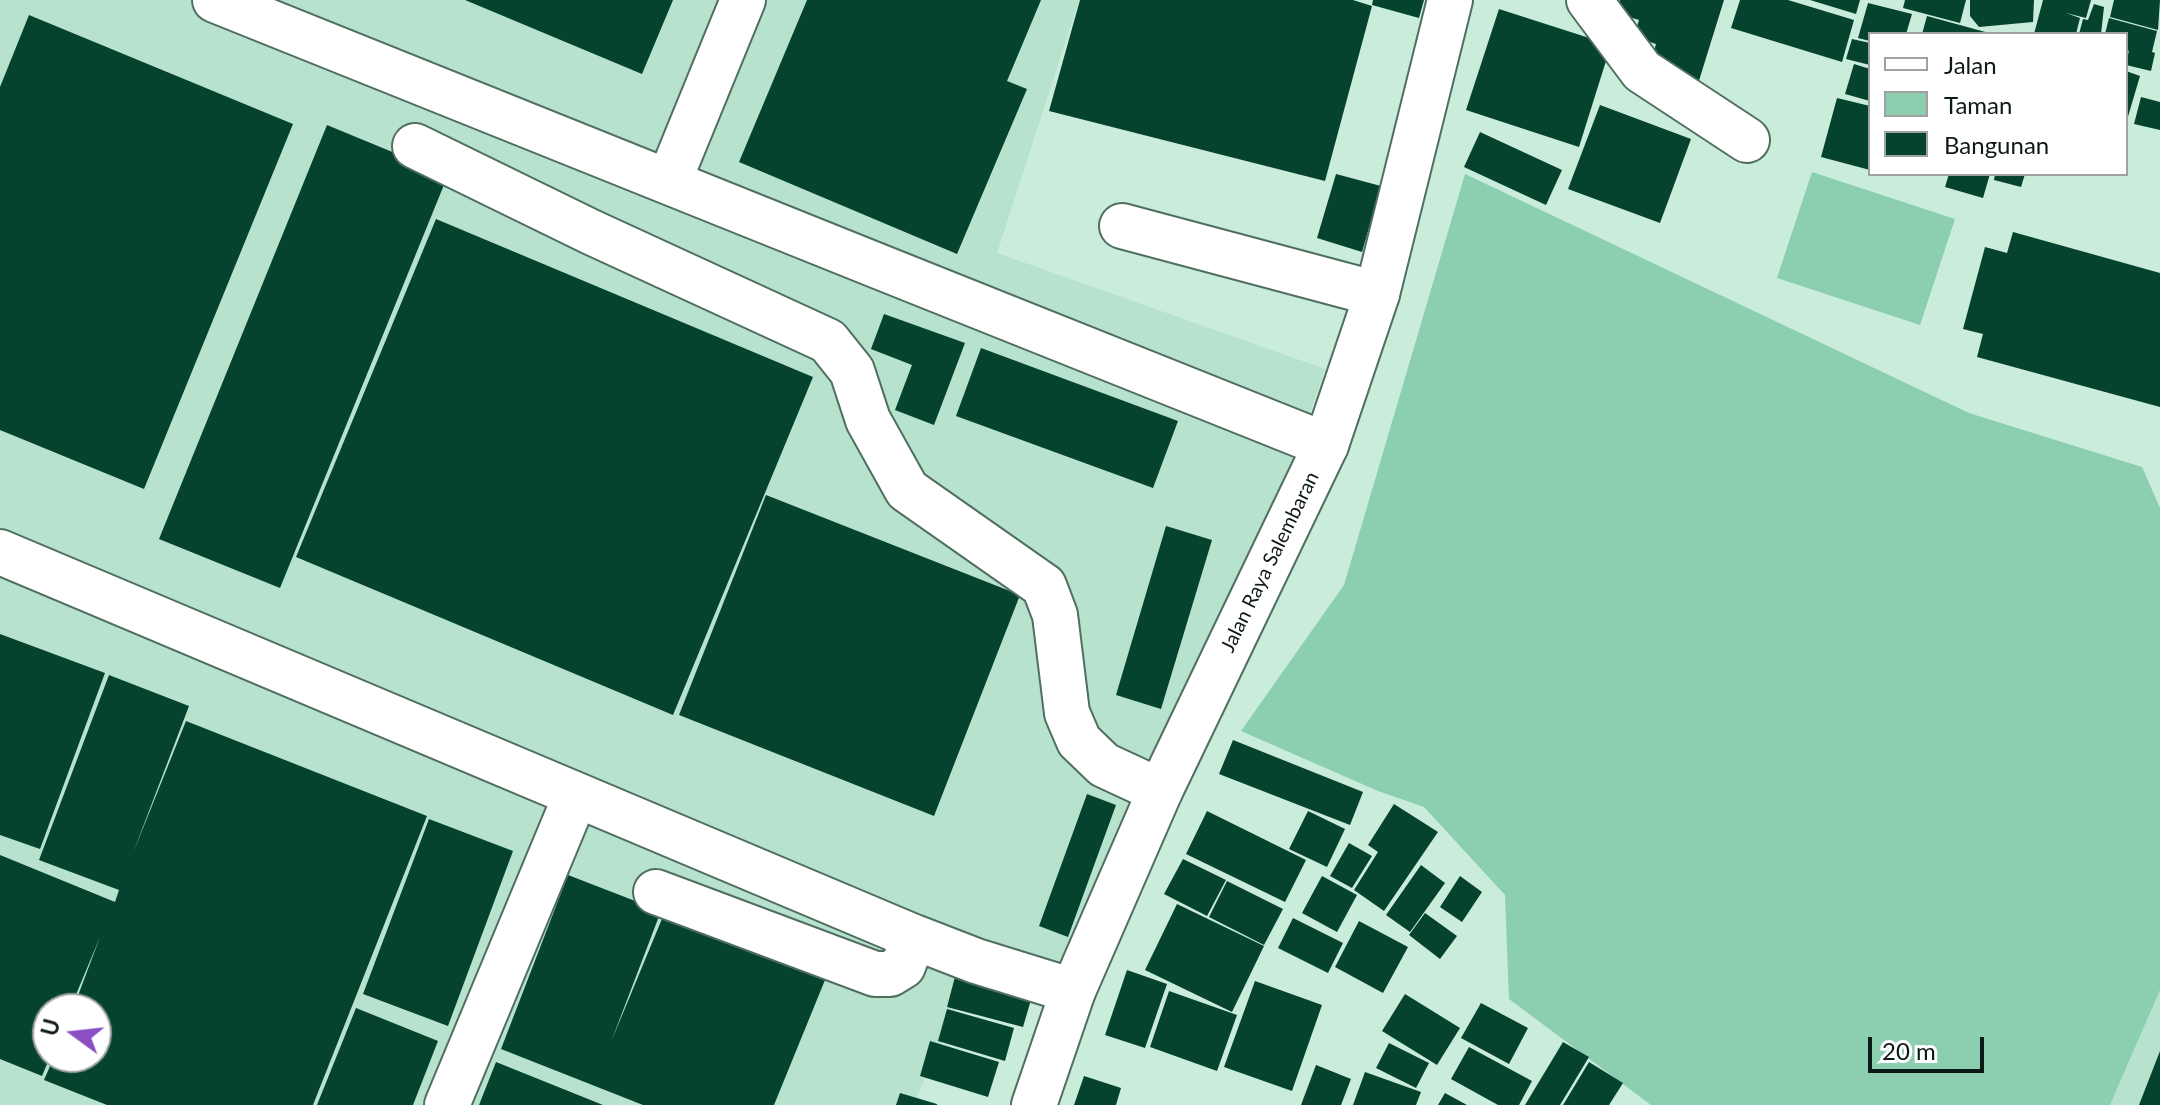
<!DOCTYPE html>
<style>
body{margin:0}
#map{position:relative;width:2160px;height:1105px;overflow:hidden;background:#c9ecdb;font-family:Lato,sans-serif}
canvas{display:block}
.legend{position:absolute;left:1868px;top:32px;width:260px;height:144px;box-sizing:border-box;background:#fff;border:2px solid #9ea3a1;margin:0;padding:10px 14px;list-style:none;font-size:24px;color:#0d1914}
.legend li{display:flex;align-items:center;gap:16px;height:40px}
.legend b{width:40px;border:2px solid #9ea3a1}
.north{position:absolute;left:32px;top:993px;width:80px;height:80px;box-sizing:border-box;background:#fff;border:2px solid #9ea3a1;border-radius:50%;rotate:285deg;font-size:22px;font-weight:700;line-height:32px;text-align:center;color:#0d1914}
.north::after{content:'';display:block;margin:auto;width:28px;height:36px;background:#8b4ec3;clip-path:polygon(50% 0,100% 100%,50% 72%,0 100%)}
.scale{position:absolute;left:1868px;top:1037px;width:116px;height:36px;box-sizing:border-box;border:4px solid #0d1914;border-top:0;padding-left:10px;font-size:24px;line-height:28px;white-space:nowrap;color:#0d1914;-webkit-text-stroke:6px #fff;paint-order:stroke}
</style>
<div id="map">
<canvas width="2160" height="1105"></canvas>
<ul class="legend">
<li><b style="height:10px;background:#fff"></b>Jalan</li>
<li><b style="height:22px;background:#8ccfb0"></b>Taman</li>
<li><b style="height:22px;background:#05432e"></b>Bangunan</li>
</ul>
<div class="north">U</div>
<div class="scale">20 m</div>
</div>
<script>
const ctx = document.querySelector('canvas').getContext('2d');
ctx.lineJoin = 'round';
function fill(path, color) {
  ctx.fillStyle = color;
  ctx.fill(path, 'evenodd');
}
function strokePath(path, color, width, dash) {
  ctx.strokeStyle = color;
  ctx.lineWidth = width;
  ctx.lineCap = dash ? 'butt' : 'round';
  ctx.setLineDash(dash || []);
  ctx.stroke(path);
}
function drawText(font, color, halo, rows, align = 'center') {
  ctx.font = font + ' Lato,sans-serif';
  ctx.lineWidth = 8;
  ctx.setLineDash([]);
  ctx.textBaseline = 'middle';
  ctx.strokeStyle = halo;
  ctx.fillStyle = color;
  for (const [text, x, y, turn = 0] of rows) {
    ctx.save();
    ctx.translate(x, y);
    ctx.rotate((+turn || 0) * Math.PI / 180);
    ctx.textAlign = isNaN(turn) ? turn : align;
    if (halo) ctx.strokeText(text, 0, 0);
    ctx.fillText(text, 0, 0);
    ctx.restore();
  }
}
const built = new Path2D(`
 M 0,0 L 1079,0 L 997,253 L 1325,369 L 1293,463 L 1051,994 L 973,972 L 913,1105 L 0,1105 ZM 48,1009 L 96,1009 L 96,1057 L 48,1057 Z
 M 2160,990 L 2160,1105 L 2110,1105 Z`);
const green = new Path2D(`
 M 1812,172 L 1955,219 L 1920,325 L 1777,278 Z
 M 1465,174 L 1969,413 L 2142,467 L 2160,508 L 2160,990 L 2110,1105 L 1651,1105 L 1509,999 L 1505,895 L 1424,807 L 1378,791 L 1241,731 L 1344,585 Z`);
const building = new Path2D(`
 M 465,0 L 673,0 L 642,74 Z
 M 807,0 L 1041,0 L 1007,81 L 1027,89 L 957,254 L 739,162 Z
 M 1080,0 L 1353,0 L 1372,6 L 1325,181 L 1049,111 Z
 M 1373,0 L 1424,0 L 1419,18 L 1372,5 Z
 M 1620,0 L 1724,0 L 1697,87 L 1648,73 L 1656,44 L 1634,37 L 1639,20 L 1616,13 Z
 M 1740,0 L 1788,0 L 1854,20 L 1842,62 L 1731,28 Z
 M 1810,0 L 1860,0 L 1856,14 Z
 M 1905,0 L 1966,0 L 1960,23 L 1903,8 Z
 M 1970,0 L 2034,0 L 2033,22 L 1979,27 L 1970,16 Z
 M 2043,0 L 2091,0 L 2086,18 L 2066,13 L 2080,18 L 2076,34 L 2034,34 Z
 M 2114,0 L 2160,0 L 2158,30 L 2110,17 Z
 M 1868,3 L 1912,14 L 1906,34 L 1870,34 L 1870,41 L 1858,38 Z
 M 2094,4 L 2104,7 L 2101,34 L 2079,34 L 2083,19 L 2088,20 Z
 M 1499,9 L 1611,45 L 1579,147 L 1466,110 Z
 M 29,15 L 293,124 L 144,489 L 0,430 L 0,87 Z
 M 1927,16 L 1989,33 L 1988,34 L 1922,34 Z
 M 2109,18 L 2157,31 L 2152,52 L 2155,53 L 2151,71 L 2126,65 L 2129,50 L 2126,55 L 2126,34 L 2105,34 Z
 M 1852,39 L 1870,43 L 1870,65 L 1846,59 Z
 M 1854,64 L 1870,69 L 1870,101 L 1845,94 Z
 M 2126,71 L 2140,76 L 2127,120 L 2126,120 Z
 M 2141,97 L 2160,102 L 2160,130 L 2134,124 Z
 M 1837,98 L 1870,106 L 1870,170 L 1821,157 Z
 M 1600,105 L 1691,139 L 1660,223 L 1568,189 Z
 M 327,125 L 448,175 L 280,588 L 159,539 Z
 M 1480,132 L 1562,170 L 1546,205 L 1464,167 Z
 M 1336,174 L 1381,186 L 1362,252 L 1317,238 Z
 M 1949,174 L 1990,174 L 1983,198 L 1945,187 Z
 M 1995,174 L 2025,174 L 2021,187 L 1994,180 Z
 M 436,219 L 813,377 L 673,715 L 296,557 Z
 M 2013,232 L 2160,273 L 2160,407 L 1977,357 L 1983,334 L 1963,329 L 1985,247 L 2007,253 Z
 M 884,314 L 965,343 L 934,425 L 895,410 L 912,365 L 871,349 Z
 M 981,348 L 1178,421 L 1153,488 L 956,416 Z
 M 766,495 L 1020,595 L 934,816 L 679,715 Z
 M 1166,526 L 1212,540 L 1161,709 L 1116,695 Z
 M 0,634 L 105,673 L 40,849 L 0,835 Z
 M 109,675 L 189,706 L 133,853 L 186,721 L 427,816 L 313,1105 L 107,1105 L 44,1080 L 54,1057 L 96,1057 L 96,1009 L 73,1009 L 100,937 L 70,1009 L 48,1009 L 48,1057 L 50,1057 L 42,1076 L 0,1059 L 0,855 L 115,902 L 119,890 L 39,860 Z
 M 1233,740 L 1363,792 L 1350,825 L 1219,774 Z
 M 1087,794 L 1116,805 L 1068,937 L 1039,926 Z
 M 1394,804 L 1438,832 L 1384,911 L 1354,890 L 1378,852 L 1368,845 Z
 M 1207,811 L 1306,860 L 1285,902 L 1186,854 Z
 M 1308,811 L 1345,829 L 1327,867 L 1289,849 Z
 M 429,819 L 513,851 L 448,1026 L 363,994 Z
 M 1349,843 L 1372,856 L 1352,888 L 1330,876 Z
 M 1183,859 L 1226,880 L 1207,916 L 1164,894 Z
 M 1421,865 L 1445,883 L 1410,932 L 1386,915 Z
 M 568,875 L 661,911 L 611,1042 L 664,914 L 825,980 L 774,1105 L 643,1105 L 501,1049 Z
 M 1322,876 L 1357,895 L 1337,932 L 1302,913 Z
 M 1460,876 L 1482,892 L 1462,922 L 1440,907 Z
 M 1227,881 L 1283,909 L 1264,945 L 1209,917 Z
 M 1177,904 L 1264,946 L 1232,1012 L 1145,970 Z
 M 1425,913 L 1457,936 L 1440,959 L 1409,935 Z
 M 1293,918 L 1343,943 L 1328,973 L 1278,948 Z
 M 1359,921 L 1408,947 L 1383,993 L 1335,967 Z
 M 1127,970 L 1167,984 L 1145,1048 L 1105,1035 Z
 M 956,973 L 1033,993 L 1023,1027 L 947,1007 Z
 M 1255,981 L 1322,1005 L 1292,1091 L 1224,1067 Z
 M 1169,991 L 1237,1015 L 1217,1071 L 1150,1047 Z
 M 1405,994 L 1460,1028 L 1437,1065 L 1382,1031 Z
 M 1481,1003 L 1528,1028 L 1509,1064 L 1461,1038 Z
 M 356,1008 L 438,1041 L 413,1105 L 317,1105 Z
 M 947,1009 L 1014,1028 L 1005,1061 L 938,1041 Z
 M 930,1041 L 999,1062 L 988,1097 L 920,1076 Z
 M 1563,1042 L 1589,1057 L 1560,1105 L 1525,1105 Z
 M 1389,1043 L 1429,1063 L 1416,1088 L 1376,1068 Z
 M 1469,1047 L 1532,1081 L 1519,1105 L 1498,1105 L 1451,1079 Z
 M 2160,1051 L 2160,1105 L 2139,1105 Z
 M 496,1062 L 603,1105 L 479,1105 Z
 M 1589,1062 L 1623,1083 L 1609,1105 L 1563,1105 Z
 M 1316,1065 L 1351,1079 L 1341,1105 L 1301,1105 Z
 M 1365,1072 L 1421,1092 L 1416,1105 L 1353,1105 Z
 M 1084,1076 L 1121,1088 L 1116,1105 L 1074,1105 Z
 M 900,1093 L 937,1104 L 937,1105 L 896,1105 Z
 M 1445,1093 L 1467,1105 L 1438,1105 Z`);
const minor = new Path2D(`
 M 215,0 C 586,148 955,298 1326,445
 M 1589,0 L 1642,71 L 1747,140
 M 415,146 L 591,232 L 828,341 L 852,371 L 868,420 L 907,490 L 1044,586 L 1055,615 L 1067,713 L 1079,741 L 1104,765 L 1160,791
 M 669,181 L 743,0
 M 1122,226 L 1377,294
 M 0,552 L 914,937 L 976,961 L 1073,991
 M 656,892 L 875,974 L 890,974 L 903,966 L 914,937
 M 447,1105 L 576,795`);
const major = new Path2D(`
 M 1034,1105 L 1073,991 L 1160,791 L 1326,445 L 1377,294 L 1450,0`);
const streetNames = [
 ["Jalan Raya Salembaran",1270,562,-64]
];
fill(built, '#b7e2cd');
fill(green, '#8ccfb0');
fill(building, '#05432e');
strokePath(minor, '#506f60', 48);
strokePath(major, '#506f60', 48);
strokePath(minor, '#fff', 44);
strokePath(major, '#fff', 44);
drawText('20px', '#0d1914', '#fff', streetNames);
</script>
